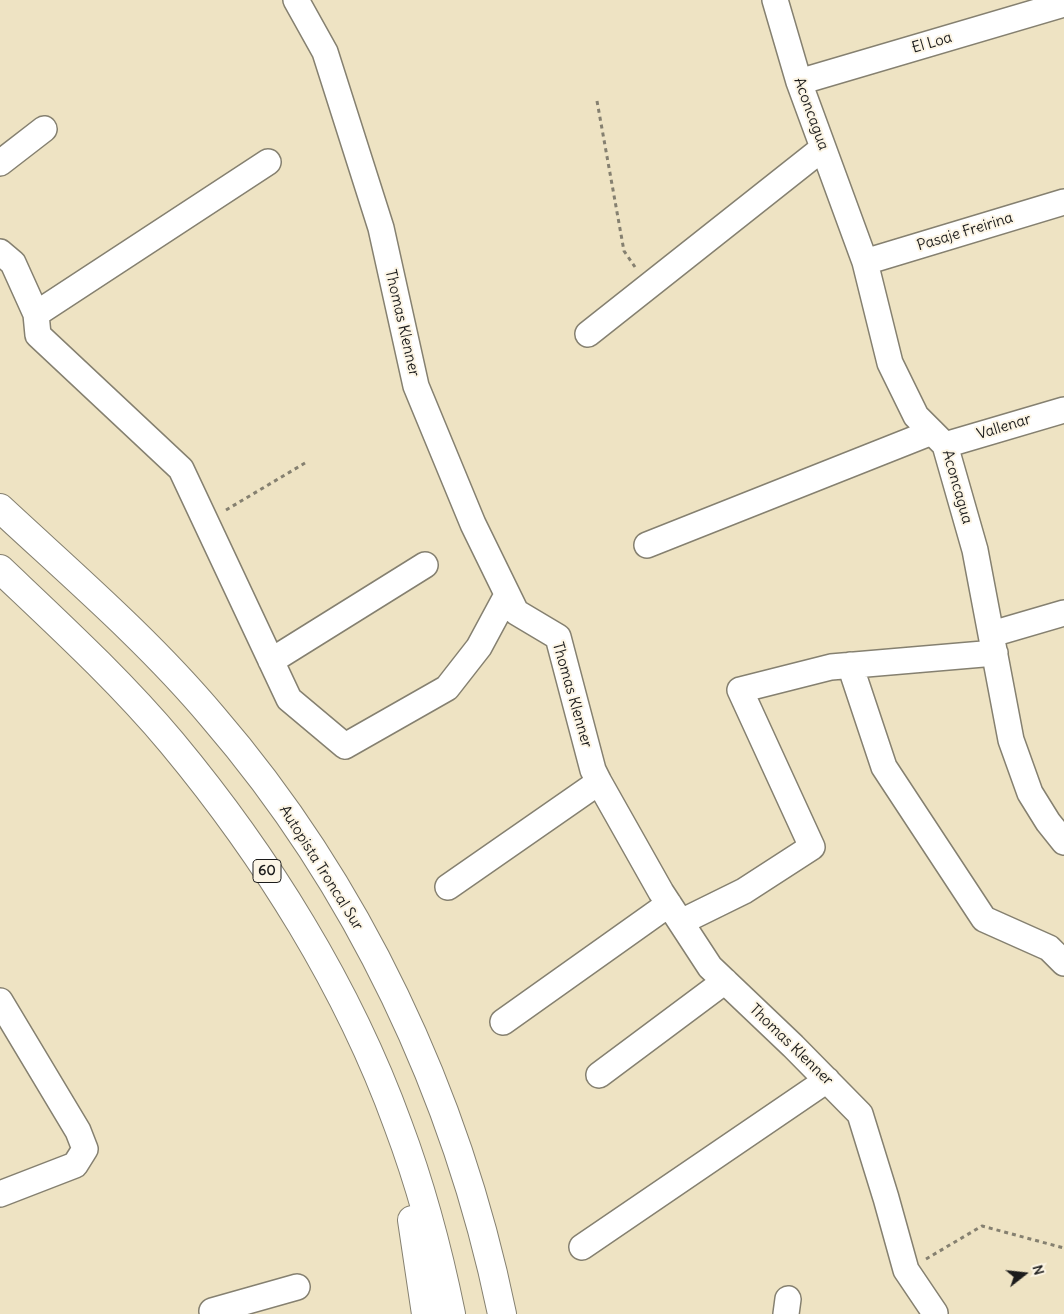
<!DOCTYPE html>
<style>
body{margin:0}
#map{position:relative;width:1064px;height:1314px;overflow:hidden;background:#eee3c3;font-family:Delius,sans-serif}
canvas{display:block}
.north{position:absolute;left:999px;top:1249px;width:50px;height:50px;-webkit-text-stroke:4px #fcf5e5;paint-order:stroke;rotate:74deg;font-size:14px;font-weight:700;line-height:20px;text-align:center;color:#1c1c1c}
.north::after{content:'';display:block;margin:auto;width:18px;height:22px;background:#1c1c1c;clip-path:polygon(50% 0,100% 100%,50% 72%,0 100%)}
</style>
<div id="map">
<canvas width="1064" height="1314"></canvas>
<div class="north">N</div>
</div>
<script>
const ctx = document.querySelector('canvas').getContext('2d');
ctx.lineJoin = 'round';
function strokePath(path, color, width, dash) {
  ctx.strokeStyle = color;
  ctx.lineWidth = width;
  ctx.lineCap = dash ? 'butt' : 'round';
  ctx.setLineDash(dash || []);
  ctx.stroke(path);
}
function drawText(font, color, halo, rows, align = 'center') {
  ctx.font = font + ' Delius,sans-serif';
  ctx.lineWidth = 4;
  ctx.setLineDash([]);
  ctx.textBaseline = 'middle';
  ctx.strokeStyle = halo;
  ctx.fillStyle = color;
  for (const [text, x, y, turn = 0] of rows) {
    ctx.save();
    ctx.translate(x, y);
    ctx.rotate((+turn || 0) * Math.PI / 180);
    ctx.textAlign = isNaN(turn) ? turn : align;
    if (halo) ctx.strokeText(text, 0, 0);
    ctx.fillText(text, 0, 0);
    ctx.restore();
  }
}
const path = new Path2D(`
 M 597,101 L 624,251 L 635,267
 M 226,510 L 305,463
 M 926,1259 L 982,1226 L 1064,1248`);
const minor = new Path2D(`
 M 296,0 L 325,52 L 381,228 L 416,386 L 473,524 L 516,612 L 558,637 L 593,770 L 599,782 L 661,892 L 710,967 L 793,1046 L 860,1114 L 886,1198 L 906,1270 L 935,1313 L 933,1314
 M 775,0 L 799,82 L 865,262 L 890,363 L 916,416 L 945,445 L 975,550 L 1011,740 L 1030,793 L 1048,822 L 1064,842
 M 799,82 L 1064,4
 M 0,163 L 44,129
 M 0,252 L 13,263 L 36,314 L 38,335 L 181,469 L 289,699 L 345,746 L 447,688 L 479,647 L 507,595
 M 865,262 L 1064,202
 M 36,314 L 268,162
 M 588,334 L 823,148
 M 945,445 L 1064,410
 M 647,545 L 932,432
 M 992,634 L 1064,613
 M 271,661 L 425,565
 M 850,665 L 884,767 L 984,919 L 1049,948 L 1064,963
 M 448,887 L 599,782
 M 681,922 L 744,891 L 812,847 L 740,690 L 831,667 L 995,653
 M 0,1001 L 78,1131 L 85,1149 L 75,1165 L 0,1194
 M 503,1022 L 669,904
 M 599,1075 L 725,981
 M 582,1247 L 827,1080
 M 213,1314 L 212,1311 L 297,1287
 M 786,1314 L 788,1299`);
const motorway = new Path2D(`
 M 0,508 C 72,575 148,640 212,716 C 358,885 457,1095 502,1314
 M 0,569 C 59,625 120,681 172,743 C 266,856 348,987 398,1125 C 421,1186 438,1250 451,1314
 M 412,1220 L 426,1314`);
const shields = [
 [267,871,28]
];
const shieldNames = [
 ["60",267,871]
];
const streetNames = [
 ["El Loa",932,43,-16],
 ["Aconcagua",811,114,70],
 ["Pasaje Freirina",965,232,-17],
 ["Thomas Klenner",402,323,77],
 ["Vallenar",1004,427,-17],
 ["Aconcagua",957,487,74],
 ["Thomas Klenner",572,695,74],
 ["Autopista Troncal Sur",321,868,58],
 ["Thomas Klenner",791,1045,44]
];
strokePath(minor, '#858070', 28);
strokePath(motorway, '#858070', 30);
strokePath(path, '#858070', 3, [4, 4]);
strokePath(minor, '#fff', 25);
strokePath(motorway, '#fff', 28);
for (const [x, y, w] of shields) {
  const box = new Path2D();
  box.roundRect(x - w / 2, y - 11.5, w, 23, 4);
  ctx.fillStyle = '#fcf5e5';
  ctx.fill(box);
  strokePath(box, '#1c1c1c', 1);
}
drawText('bold 14px', '#1c1c1c', null, shieldNames);
drawText('15px', '#1c1c1c', '#fcf5e5', streetNames);
</script>
